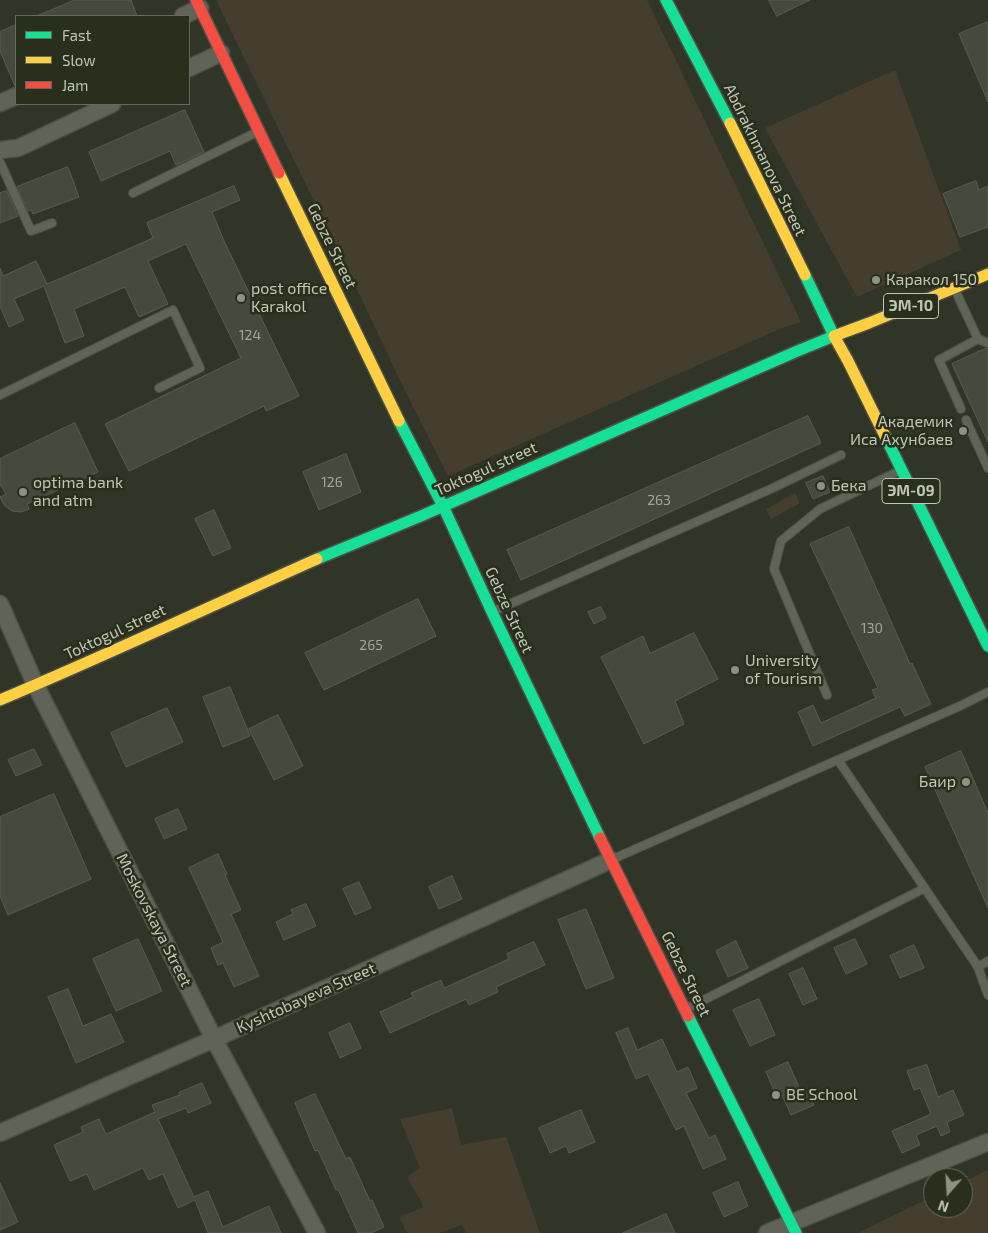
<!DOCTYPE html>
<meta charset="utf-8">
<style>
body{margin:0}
#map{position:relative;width:988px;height:1233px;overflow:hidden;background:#313528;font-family:"Exo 2",sans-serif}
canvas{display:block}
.legend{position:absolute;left:15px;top:15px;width:175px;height:90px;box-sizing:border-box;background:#292f1c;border:1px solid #656b58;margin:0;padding:6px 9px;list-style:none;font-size:15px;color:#bfc6b2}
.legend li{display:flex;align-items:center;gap:10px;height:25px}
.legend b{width:25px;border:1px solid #656b58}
.north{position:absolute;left:923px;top:1168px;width:50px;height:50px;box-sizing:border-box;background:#292f1c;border:1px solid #656b58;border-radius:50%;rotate:199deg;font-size:14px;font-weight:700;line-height:20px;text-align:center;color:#bfc6b2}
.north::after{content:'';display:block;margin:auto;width:18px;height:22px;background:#8d9382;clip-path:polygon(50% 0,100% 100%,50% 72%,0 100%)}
</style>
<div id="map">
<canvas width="988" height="1233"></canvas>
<ul class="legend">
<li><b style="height:6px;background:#16e098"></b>Fast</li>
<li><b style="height:6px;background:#ffcf43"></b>Slow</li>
<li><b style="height:6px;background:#f24e42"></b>Jam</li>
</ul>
<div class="north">N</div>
</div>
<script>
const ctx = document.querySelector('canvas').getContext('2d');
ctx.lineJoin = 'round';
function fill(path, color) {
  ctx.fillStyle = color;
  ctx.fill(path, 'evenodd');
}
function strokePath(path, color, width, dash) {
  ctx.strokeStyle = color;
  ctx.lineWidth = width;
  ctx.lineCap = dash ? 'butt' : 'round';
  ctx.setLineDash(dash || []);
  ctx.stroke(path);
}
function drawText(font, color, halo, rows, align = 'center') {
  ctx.font = font + ' "Exo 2",sans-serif';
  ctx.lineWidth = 5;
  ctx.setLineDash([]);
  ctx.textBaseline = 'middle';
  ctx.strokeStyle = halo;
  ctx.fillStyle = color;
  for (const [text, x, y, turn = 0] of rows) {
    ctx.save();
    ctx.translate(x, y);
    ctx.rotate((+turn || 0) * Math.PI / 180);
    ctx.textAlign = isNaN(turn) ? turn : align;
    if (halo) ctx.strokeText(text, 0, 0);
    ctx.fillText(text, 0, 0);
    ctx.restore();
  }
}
const green = new Path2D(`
 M 216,0 L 647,0 L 801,322 L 782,328 L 448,476 L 407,395 L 364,304 Z
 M 895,70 L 961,250 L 857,297 L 765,128 Z
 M 795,493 L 800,503 L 771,519 L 766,509 Z
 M 452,1108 L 461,1145 L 506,1137 L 540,1233 L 466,1233 L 462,1225 L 439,1233 L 407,1233 L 399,1217 L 424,1207 L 407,1177 L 420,1168 L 400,1119 Z
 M 988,1170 L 988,1233 L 858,1233 L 933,1196 L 933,1208 L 963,1208 L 963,1182 Z`);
const building = new Path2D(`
 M 75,0 L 131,0 L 137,16 L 37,16 Z
 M 769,0 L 810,0 L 777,16 Z
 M 988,22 L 988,102 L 959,34 Z
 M 16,25 L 16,86 L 15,86 L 0,51 L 0,32 Z
 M 185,110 L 204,152 L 176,165 L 170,151 L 101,181 L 89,152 Z
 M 68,167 L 79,197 L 33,214 L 31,210 L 28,211 L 17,187 Z
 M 976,181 L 979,190 L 988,186 L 988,227 L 960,237 L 943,194 Z
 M 234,186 L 240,200 L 212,212 L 224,241 L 299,396 L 266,411 L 264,406 L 129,471 L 105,424 L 241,358 L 186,244 L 148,261 L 168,304 L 139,317 L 125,287 L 74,309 L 84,336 L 65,343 L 44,286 L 14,299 L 24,320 L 9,327 L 0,306 L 0,268 L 3,276 L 36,261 L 47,284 L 92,265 L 153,238 L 147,223 Z
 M 7,191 L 18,216 L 0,223 L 0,193 Z
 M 987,348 L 988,349 L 988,442 L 952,364 Z
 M 808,416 L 821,443 L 521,580 L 507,550 Z
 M 75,423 L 98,472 L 27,504 L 29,509 L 21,512 L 12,511 L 4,505 L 0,497 L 6,494 L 0,484 L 0,459 Z
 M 346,454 L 361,492 L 319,510 L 303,472 Z
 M 823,476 L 830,492 L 813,499 L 806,483 Z
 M 214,510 L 231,548 L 213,556 L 195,519 Z
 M 849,527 L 910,664 L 912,663 L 931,704 L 905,716 L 900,707 L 813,746 L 798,712 L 813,705 L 821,723 L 876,698 L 872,690 L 878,688 L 810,544 Z
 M 418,599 L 436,636 L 324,690 L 305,653 Z
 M 601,607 L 606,618 L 594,624 L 588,612 Z
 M 694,633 L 718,679 L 675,701 L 684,724 L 644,744 L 601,657 L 643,636 L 650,653 Z
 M 230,687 L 250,736 L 223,747 L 203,697 Z
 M 167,708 L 183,742 L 126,767 L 111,733 Z
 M 278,715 L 303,766 L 274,780 L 249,729 Z
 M 34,749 L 42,765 L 16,776 L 8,760 Z
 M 961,751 L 988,813 L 988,908 L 925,767 Z
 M 54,794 L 91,879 L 8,915 L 0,896 L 0,817 Z
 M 178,809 L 187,829 L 164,839 L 155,819 Z
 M 218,854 L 227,874 L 225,875 L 241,910 L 231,914 L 259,976 L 234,987 L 223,963 L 218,965 L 211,948 L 223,942 L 189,868 Z
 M 452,876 L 462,899 L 439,909 L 429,887 Z
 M 359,882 L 371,908 L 355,915 L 343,889 Z
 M 306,904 L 316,926 L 284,940 L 276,922 L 293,914 L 291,910 Z
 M 586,909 L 614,978 L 586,989 L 558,920 Z
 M 138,939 L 162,991 L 116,1011 L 93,959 Z
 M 855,939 L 867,964 L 846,974 L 834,948 Z
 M 736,941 L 748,968 L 728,977 L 716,951 Z
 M 534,942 L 545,965 L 496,987 L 498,992 L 469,1005 L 466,999 L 390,1033 L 380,1012 L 413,997 L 411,993 L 441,980 L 444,988 L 509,959 L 507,954 Z
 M 914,945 L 924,968 L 900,978 L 890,956 Z
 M 803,968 L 817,999 L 803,1005 L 789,974 Z
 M 68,989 L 83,1026 L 111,1014 L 124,1042 L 76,1063 L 48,997 Z
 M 759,999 L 775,1035 L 750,1046 L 733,1010 Z
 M 350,1023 L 361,1048 L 340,1058 L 329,1033 Z
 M 628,1028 L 637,1050 L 662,1039 L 677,1072 L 688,1067 L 697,1088 L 686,1093 L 709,1138 L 715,1135 L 726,1159 L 703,1169 L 684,1126 L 676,1130 L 648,1074 L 636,1079 L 616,1033 Z
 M 788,1062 L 802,1094 L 808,1091 L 814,1105 L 791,1115 L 782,1095 L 777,1097 L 766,1072 Z
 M 927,1065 L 938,1097 L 953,1090 L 964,1115 L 947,1122 L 950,1132 L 941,1136 L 937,1126 L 916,1135 L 920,1145 L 902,1153 L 892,1131 L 931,1114 L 920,1088 L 914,1090 L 907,1071 Z
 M 202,1083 L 211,1103 L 188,1113 L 186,1108 L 158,1119 L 194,1197 L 208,1191 L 223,1227 L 269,1206 L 281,1233 L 208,1233 L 195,1200 L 178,1208 L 163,1174 L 149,1180 L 143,1168 L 94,1190 L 87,1174 L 70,1181 L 54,1145 L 83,1132 L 81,1127 L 99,1119 L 106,1134 L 155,1112 L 152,1105 L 180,1095 L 179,1093 Z
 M 315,1094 L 346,1159 L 350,1157 L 370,1201 L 372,1200 L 384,1227 L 371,1233 L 358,1233 L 338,1189 L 336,1190 L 318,1150 L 315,1151 L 295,1103 Z
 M 581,1110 L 595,1142 L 569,1153 L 566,1146 L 550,1153 L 539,1128 Z
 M 738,1182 L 748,1206 L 724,1217 L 713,1193 Z
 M 0,1183 L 18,1222 L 0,1230 Z
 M 666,1214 L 675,1233 L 623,1233 Z`);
const lane = new Path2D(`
 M 0,162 L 31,231 L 52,223
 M 133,193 L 257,132
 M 956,292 L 978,339 L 988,343
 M 0,395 L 173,310 L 200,368 L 159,388
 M 961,409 L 939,360 L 978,339
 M 966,420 L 988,468
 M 494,611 L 773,488 L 841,455
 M 827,695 L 774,569 L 781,541 L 820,509 L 897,472
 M 838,760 L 978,967 L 988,995
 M 613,859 L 960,706 L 988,692
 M 978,967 L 988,961
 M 688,1008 L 925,888`);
const street = new Path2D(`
 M 183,16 L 200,8
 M 189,68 L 221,53
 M 0,103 L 16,96
 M 0,150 L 18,148 L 112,104
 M 0,604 L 36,686 L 214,1039 L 317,1233
 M 0,1133 L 214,1039 L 611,860
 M 767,1233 L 988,1142`);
const fast = new Path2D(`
 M 666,0 L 730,123
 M 399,421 L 443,506 L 492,612 L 600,838
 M 885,436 L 988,646
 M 317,559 L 421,516 L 795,352 L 834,336 L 805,275
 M 688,1016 L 796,1233`);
const slow = new Path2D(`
 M 730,123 L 805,275
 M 279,173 L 399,421
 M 885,436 L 848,361 L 834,336 L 869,323 L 988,274
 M 0,700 C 107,655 211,606 317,559`);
const jam = new Path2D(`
 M 196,0 L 279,173
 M 600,838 L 688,1016`);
const markers = [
 [876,280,5,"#8d9382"],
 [241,298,5,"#8d9382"],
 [963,431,5,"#8d9382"],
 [821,486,5,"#8d9382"],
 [23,492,5,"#8d9382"],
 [735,670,5,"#8d9382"],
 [966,782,5,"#8d9382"],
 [776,1095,5,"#8d9382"]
];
const numberNames = [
 ["124",250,335],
 ["126",332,482],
 ["263",659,500],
 ["130",872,628],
 ["265",371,645]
];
const shields = [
 [911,306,55],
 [911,491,58]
];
const shieldNames = [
 ["ЭМ-10",911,306],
 ["ЭМ-09",911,491]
];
const streetNames = [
 ["Abdrakhmanova Street",765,160,64],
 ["Gebze Street",332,246,64],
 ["Toktogul street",486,469,-24],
 ["Gebze Street",509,610,65],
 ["Toktogul street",115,632,-25],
 ["Moskovskaya Street",154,920,63],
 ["Gebze Street",686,974,64],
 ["Kyshtobayeva Street",306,998,-24]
];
const poiNames = [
 ["Каракол 150",886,280],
 ["post office",251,289],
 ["Karakol",251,307],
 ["Академик",953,422,"right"],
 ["Иса Ахунбаев",953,440,"right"],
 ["optima bank",33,483],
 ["and atm",33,501],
 ["Бека",831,486],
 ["University",745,661],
 ["of Tourism",745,679],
 ["Баир",956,782,"right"],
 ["BE School",786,1095]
];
fill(green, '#453e2e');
fill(building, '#454a3e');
strokePath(building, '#595d50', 1);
strokePath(lane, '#4d5046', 10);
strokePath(street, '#4d5046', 19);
strokePath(fast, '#4d5046', 14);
strokePath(slow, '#4d5046', 14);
strokePath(jam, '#4d5046', 14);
strokePath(lane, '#5f6358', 8);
strokePath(street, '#5f6358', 16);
strokePath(fast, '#16e098', 11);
strokePath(slow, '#ffcf43', 11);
strokePath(jam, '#f24e42', 11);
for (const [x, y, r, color] of markers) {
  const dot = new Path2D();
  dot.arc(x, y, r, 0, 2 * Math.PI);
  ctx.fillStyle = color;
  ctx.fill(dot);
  strokePath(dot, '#292f1c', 2);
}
drawText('14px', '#a0a795', null, numberNames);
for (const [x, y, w] of shields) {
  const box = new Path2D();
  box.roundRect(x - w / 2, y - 12.5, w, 25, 4);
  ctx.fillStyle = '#292f1c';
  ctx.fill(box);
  strokePath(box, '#bfc6b2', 1);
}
drawText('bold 15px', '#bfc6b2', null, shieldNames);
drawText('16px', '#bfc6b2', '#292f1c', streetNames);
drawText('16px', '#bfc6b2', '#292f1c', poiNames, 'left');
</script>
